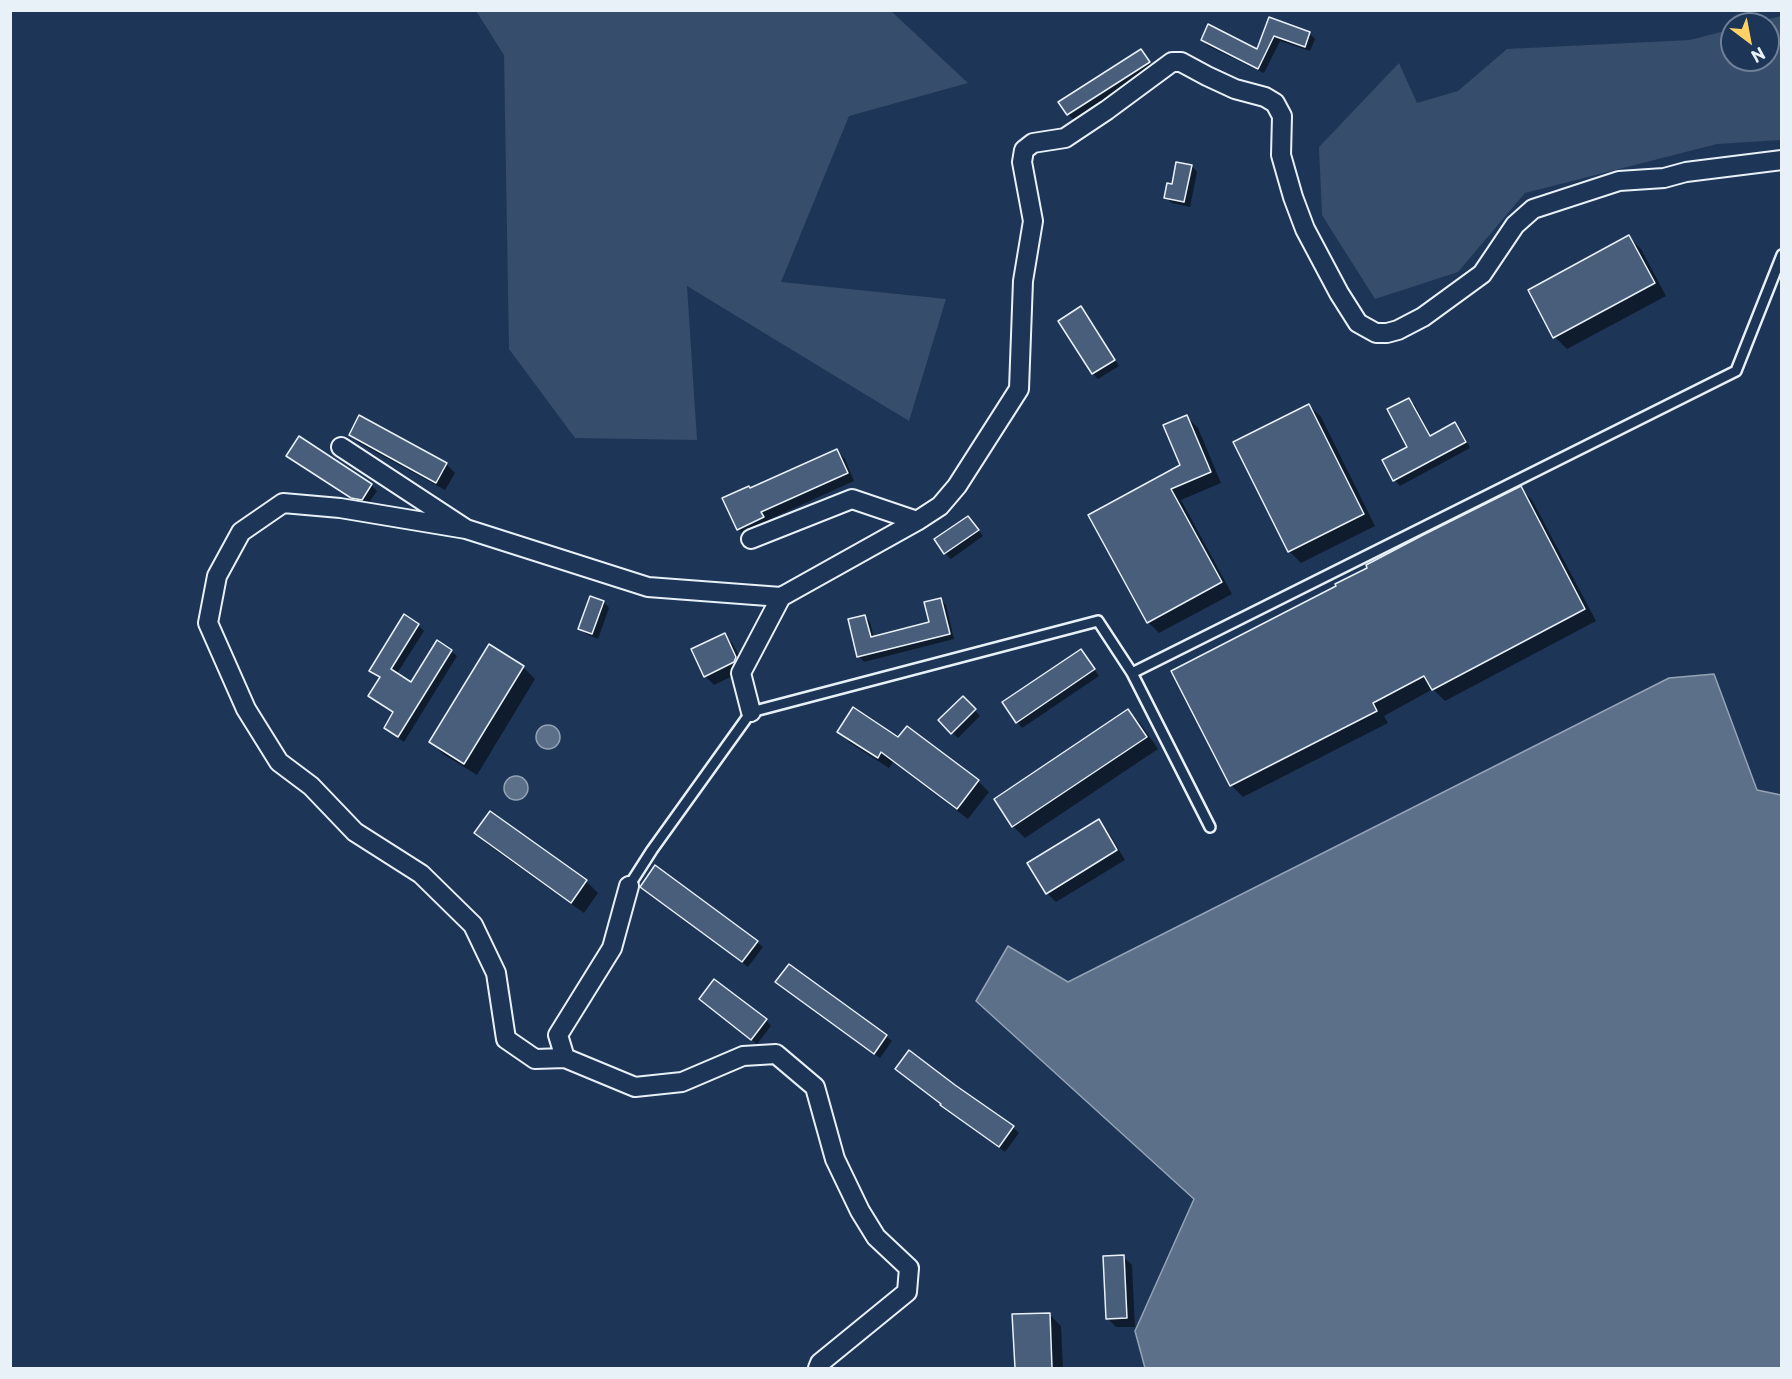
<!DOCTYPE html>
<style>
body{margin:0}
#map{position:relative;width:1792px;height:1379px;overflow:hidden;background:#1d3557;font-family:"Playpen Sans",sans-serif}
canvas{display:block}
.frame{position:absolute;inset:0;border:12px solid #e8f1f8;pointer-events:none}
.north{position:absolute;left:1720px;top:12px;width:60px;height:60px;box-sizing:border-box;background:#1d3557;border:2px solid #6e8097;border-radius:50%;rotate:148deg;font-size:16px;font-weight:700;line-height:24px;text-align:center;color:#e8f1f8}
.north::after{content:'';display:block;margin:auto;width:21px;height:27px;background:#ffd166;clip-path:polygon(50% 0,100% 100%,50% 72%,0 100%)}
</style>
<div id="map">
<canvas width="1792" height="1379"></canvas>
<div class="frame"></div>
<div class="north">N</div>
</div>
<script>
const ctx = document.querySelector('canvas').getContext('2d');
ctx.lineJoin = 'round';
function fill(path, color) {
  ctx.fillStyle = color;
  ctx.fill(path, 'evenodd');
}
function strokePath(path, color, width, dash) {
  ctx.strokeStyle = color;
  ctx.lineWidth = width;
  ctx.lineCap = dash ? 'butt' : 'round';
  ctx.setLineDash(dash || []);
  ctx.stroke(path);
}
const green = new Path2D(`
 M 476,11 L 891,11 L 968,83 L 849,116 L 781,282 L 946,299 L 909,421 L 687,286 L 697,440 L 575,438 L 509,349 L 504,55 Z
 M 1781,16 L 1781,140 L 1717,144 L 1525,193 L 1458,272 L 1375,299 L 1322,215 L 1319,147 L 1399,63 L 1417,103 L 1458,91 L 1507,49 L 1690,40 L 1732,29 L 1732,60 L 1768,60 L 1768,24 L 1750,24 Z`);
const water = new Path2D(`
 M 1714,674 L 1757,790 L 1781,795 L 1781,1368 L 1145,1368 L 1135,1331 L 1194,1199 L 976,1001 L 1008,946 L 1068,982 L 1669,678 Z
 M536 737a12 12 0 1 1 24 0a12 12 0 1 1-24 0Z
 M504 788a12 12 0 1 1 24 0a12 12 0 1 1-24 0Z`);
const shadow = new Path2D(`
 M 1269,19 L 1309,33 L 1315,39 L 1310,51 L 1280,41 L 1264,73 L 1208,46 L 1202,40 L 1258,51 Z
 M 1141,51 L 1154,69 L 1074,120 L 1068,114 L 1060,102 Z
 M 1192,166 L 1197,172 L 1190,207 L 1172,203 L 1166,198 L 1173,186 Z
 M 1629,237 L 1641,249 L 1666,296 L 1567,349 L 1555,337 Z
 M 1081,308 L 1087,314 L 1119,366 L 1098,379 L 1093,374 L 1060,322 Z
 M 1409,400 L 1415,405 L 1431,437 L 1455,424 L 1461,430 L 1470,448 L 1400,486 L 1395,480 L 1409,448 Z
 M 1309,405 L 1321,417 L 1375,526 L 1301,563 L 1289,551 Z
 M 1187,417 L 1198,428 L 1221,483 L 1181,500 L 1232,594 L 1159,633 L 1148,622 L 1090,515 L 1182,466 Z
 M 350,434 L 446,464 L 455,473 L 445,490 L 359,443 Z
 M 300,438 L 371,485 L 377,491 L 367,505 L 358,504 L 294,461 L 288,456 Z
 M 837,451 L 845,459 L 854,481 L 768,520 L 771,525 L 746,537 L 738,529 L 751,490 Z
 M 1520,488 L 1532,500 L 1596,621 L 1445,701 L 1433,689 L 1384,716 L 1388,723 L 1243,797 L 1231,785 Z
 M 968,517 L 983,536 L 951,559 L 945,553 Z
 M 591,598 L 604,602 L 609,608 L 598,639 L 586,634 L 580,628 Z
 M 940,599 L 946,605 L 954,639 L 864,662 L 859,656 L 865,616 L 870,622 L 874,638 L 931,624 Z
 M 418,625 L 424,631 L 396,675 L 412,684 L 451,651 L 457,656 L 404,742 L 385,728 L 394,714 L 375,701 L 370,696 L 381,679 L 371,671 Z
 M 725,635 L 733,644 L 745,667 L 743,671 L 714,685 L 705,676 Z
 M 1081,650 L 1099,676 L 1022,728 L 1017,722 Z
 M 523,667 L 535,679 L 477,775 L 443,754 L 431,742 Z
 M 963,698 L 980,716 L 958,738 L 940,720 Z
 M 1128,711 L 1140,723 L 1158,749 L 1025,838 L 1013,826 Z
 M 839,731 L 899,739 L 978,781 L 989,792 L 968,819 L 893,762 L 889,768 L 850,743 Z
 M 1098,821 L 1107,830 L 1125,860 L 1056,902 L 1047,893 Z
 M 476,833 L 586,881 L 598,893 L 584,913 L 488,845 Z
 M 647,892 L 757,942 L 763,947 L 748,967 Z
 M 777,982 L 886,1036 L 892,1041 L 880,1058 Z
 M 701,999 L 766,1020 L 771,1026 L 757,1044 Z
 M 954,1086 L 1013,1127 L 1019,1133 L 1005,1152 L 942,1105 Z
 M 1123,1257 L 1132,1265 L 1135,1327 L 1116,1327 L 1107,1318 Z
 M 1049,1314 L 1061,1326 L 1063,1368 L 1016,1368 L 1014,1316 Z`);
const building = new Path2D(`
 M 1269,17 L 1310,32 L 1305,47 L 1274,36 L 1258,69 L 1201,40 L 1208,24 L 1257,49 Z
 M 1141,49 L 1150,62 L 1067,115 L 1058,102 Z
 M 1176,162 L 1192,165 L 1184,202 L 1164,198 L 1167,183 L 1172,184 Z
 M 1629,235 L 1655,283 L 1553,338 L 1528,290 Z
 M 1081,306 L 1115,360 L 1092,374 L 1058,321 Z
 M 1409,398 L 1430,436 L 1455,422 L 1466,442 L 1393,481 L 1382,460 L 1407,447 L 1387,409 Z
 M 1309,404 L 1364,514 L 1288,552 L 1233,442 Z
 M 359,415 L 447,463 L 436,483 L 349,435 Z
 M 1187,415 L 1211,472 L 1171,489 L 1222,582 L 1147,623 L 1088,515 L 1180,465 L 1163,425 Z
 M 299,436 L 372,484 L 362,500 L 351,498 L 286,456 Z
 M 837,449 L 848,473 L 761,512 L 764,517 L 737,530 L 722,498 L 749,486 L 750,488 Z
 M 1521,486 L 1585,609 L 1432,690 L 1424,676 L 1373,703 L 1377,711 L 1230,786 L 1171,671 L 1336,586 L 1335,584 L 1367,568 L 1366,565 L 1423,535 Z
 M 968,516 L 979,530 L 944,554 L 934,539 Z
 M 590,596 L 604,601 L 592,634 L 578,629 Z
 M 941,598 L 950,634 L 857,657 L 848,619 L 865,615 L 871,637 L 929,622 L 924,602 Z
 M 404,614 L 419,624 L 391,669 L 411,682 L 437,640 L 452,650 L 398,737 L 384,728 L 393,712 L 368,696 L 380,677 L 369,671 Z
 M 725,633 L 736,657 L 734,662 L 704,677 L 691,649 Z
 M 489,644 L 524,666 L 464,764 L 429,742 Z
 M 1081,649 L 1095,669 L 1016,723 L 1002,702 Z
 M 963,696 L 976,709 L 951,734 L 938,720 Z
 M 853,707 L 898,737 L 907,726 L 979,780 L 957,809 L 881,752 L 878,758 L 837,732 Z
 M 1128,709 L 1147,737 L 1012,827 L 994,799 Z
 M 490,811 L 587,880 L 571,903 L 474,833 Z
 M 1099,819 L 1117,850 L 1046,894 L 1027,863 Z
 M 655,865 L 758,941 L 742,962 L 640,887 Z
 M 789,964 L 887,1035 L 874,1054 L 775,982 Z
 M 714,979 L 767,1019 L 751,1040 L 699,999 Z
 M 909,1050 L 955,1085 L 1014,1126 L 999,1147 L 940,1105 L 941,1104 L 895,1069 Z
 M 1124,1255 L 1127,1318 L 1106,1319 L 1103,1256 Z
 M 1050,1313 L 1052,1368 L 1015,1368 L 1012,1314 Z`);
const lane = new Path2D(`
 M 1132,673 L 1736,371 L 1782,255
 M 629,886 L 652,850 L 751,712 L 1098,621 L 1132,673 L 1210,827`);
const street = new Path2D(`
 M 341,447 L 466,529 L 648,587 L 781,597
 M 466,529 L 340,508 L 283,503 L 241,532 L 217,576 L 208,623 L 246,709 L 279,762 L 311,786 L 355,832 L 421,874 L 473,925 L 496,973 L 506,1039 L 535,1059 L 565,1058
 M 751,539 L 852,499 L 917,521
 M 751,712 L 741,673 L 781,597 L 917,521 L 940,506 L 957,486 L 1019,389 L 1023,281 L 1033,221 L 1022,162 L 1024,150 L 1033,143 L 1065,138 L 1107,110 L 1172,62 L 1181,62 L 1207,76 L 1235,89 L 1265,97 L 1275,103 L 1282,116 L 1281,155 L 1293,197 L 1305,229 L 1339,293 L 1358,323 L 1376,333 L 1387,333 L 1398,330 L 1423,317 L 1482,274 L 1515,225 L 1533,209 L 1619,181 L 1664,178 L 1686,172 L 1782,160
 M 629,886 L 612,948 L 558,1035 L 565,1058 L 635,1087 L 682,1082 L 743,1056 L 776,1054 L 815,1087 L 835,1159 L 860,1211 L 876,1237 L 909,1268 L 907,1292 L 820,1363 L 818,1368`);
fill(green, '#374d6c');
fill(water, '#5d7089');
strokePath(water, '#95a4b5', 1.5);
fill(shadow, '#0007');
fill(building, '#495e7a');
strokePath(building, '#e8f1f8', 1.5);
strokePath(lane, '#e8f1f8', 14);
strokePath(street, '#e8f1f8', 22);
strokePath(lane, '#1d3557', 9);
strokePath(street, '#1d3557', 18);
</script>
